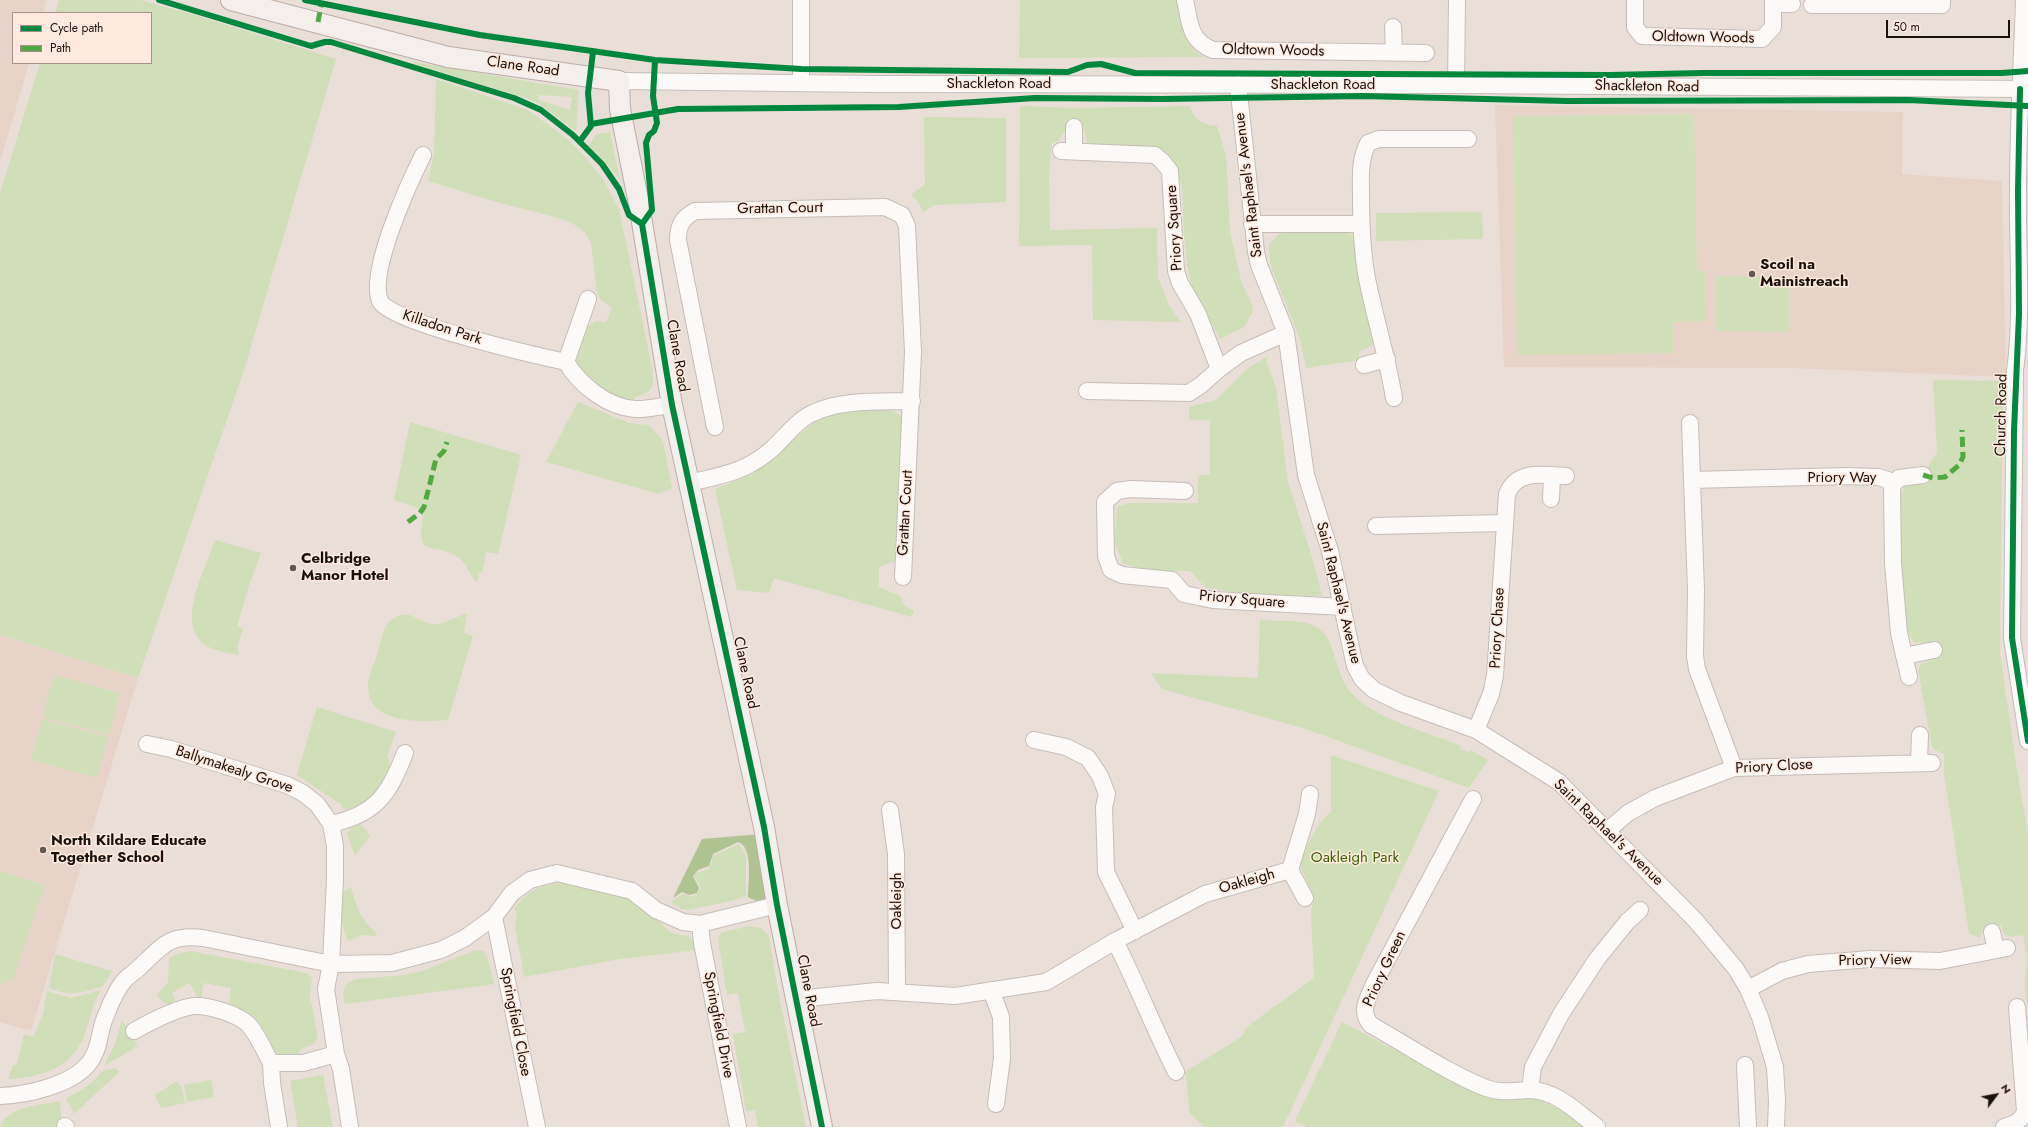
<!DOCTYPE html>
<style>
body{margin:0}
#map{position:relative;width:2028px;height:1127px;overflow:hidden;background:#eaded8;font-family:Jost,sans-serif}
canvas{display:block}
.legend{position:absolute;left:12px;top:12px;width:140px;height:52px;box-sizing:border-box;background:#ffe9de;border:1px solid #a2928a;margin:0;padding:5px 7px;list-style:none;font-size:12px;color:#17100c}
.legend li{display:flex;align-items:center;gap:8px;height:20px}
.legend b{width:20px;border:1px solid #a2928a}
.north{position:absolute;left:1976px;top:1075px;width:40px;height:40px;-webkit-text-stroke:3px #ffe9de;paint-order:stroke;rotate:58deg;font-size:11px;font-weight:700;line-height:16px;text-align:center;color:#17100c}
.north::after{content:'';display:block;margin:auto;width:14px;height:18px;background:#17100c;clip-path:polygon(50% 0,100% 100%,50% 72%,0 100%)}
.scale{position:absolute;left:1886px;top:20px;width:124px;height:18px;box-sizing:border-box;border:2px solid #17100c;border-top:0;padding-left:5px;font-size:12px;line-height:14px;white-space:nowrap;color:#17100c;-webkit-text-stroke:3px #ffe9de;paint-order:stroke}
</style>
<div id="map">
<canvas width="2028" height="1127"></canvas>
<ul class="legend">
<li><b style="height:5px;background:#00873e"></b>Cycle path</li>
<li><b style="height:5px;background:#52a841"></b>Path</li>
</ul>
<div class="north">N</div>
<div class="scale">50 m</div>
</div>
<script>
const ctx = document.querySelector('canvas').getContext('2d');
ctx.lineJoin = 'round';
function fill(path, color) {
  ctx.fillStyle = color;
  ctx.fill(path, 'evenodd');
}
function strokePath(path, color, width, dash) {
  ctx.strokeStyle = color;
  ctx.lineWidth = width;
  ctx.lineCap = dash ? 'butt' : 'round';
  ctx.setLineDash(dash || []);
  ctx.stroke(path);
}
function drawText(font, color, halo, rows, align = 'center') {
  ctx.font = font + ' Jost,sans-serif';
  ctx.lineWidth = 3;
  ctx.setLineDash([]);
  ctx.textBaseline = 'middle';
  ctx.strokeStyle = halo;
  ctx.fillStyle = color;
  for (const [text, x, y, turn = 0] of rows) {
    ctx.save();
    ctx.translate(x, y);
    ctx.rotate((+turn || 0) * Math.PI / 180);
    ctx.textAlign = isNaN(turn) ? turn : align;
    if (halo) ctx.strokeText(text, 0, 0);
    ctx.fillText(text, 0, 0);
    ctx.restore();
  }
}
const built = new Path2D(`
 M 0,0 L 46,0 L 43,13 L 13,13 L 13,63 L 29,63 L 0,163 Z
 M 1495,105 L 1903,112 L 1902,174 L 2002,181 L 2006,377 L 1791,368 L 1504,367 Z
 M 0,635 L 138,678 L 31,1031 L 0,1022 Z`);
const green = new Path2D(`
 M 59,0 L 140,0 L 195,15 L 336,59 L 244,370 L 138,678 L 0,635 L 0,193 L 40,63 L 151,63 L 151,13 L 55,13 Z
 M 1020,0 L 1177,0 C 1181,21 1182,47 1204,57 L 1019,58 Z
 M 414,62 L 579,90 L 576,131 L 538,103 L 526,98 L 415,64 ZM 539,95 L 572,97 L 570,110 L 538,100 Z
 M 436,79 L 528,110 L 566,138 L 586,158 L 604,181 L 619,209 L 652,367 C 654,387 655,391 635,397 L 633,402 L 616,397 L 602,389 L 592,382 L 575,363 L 574,358 L 586,328 L 596,321 L 606,322 L 612,308 L 600,299 L 597,294 L 591,243 L 585,232 L 575,225 L 559,218 L 496,202 L 428,181 L 434,152 Z
 M 1020,106 L 1076,108 L 1190,106 C 1195,120 1202,125 1217,126 L 1226,155 L 1230,231 L 1241,281 L 1253,307 L 1252,313 L 1244,327 L 1220,339 L 1192,286 L 1187,265 L 1184,235 L 1182,185 L 1173,167 L 1088,145 L 1082,123 L 1068,122 L 1065,131 L 1057,142 L 1052,143 L 1049,174 L 1050,230 L 1157,228 L 1158,277 L 1169,305 L 1181,322 L 1093,320 L 1092,245 L 1019,246 Z
 M 1694,114 L 1697,271 L 1705,271 L 1706,321 L 1673,322 L 1673,353 L 1517,355 L 1513,116 Z
 M 924,117 L 1006,118 L 1006,202 L 934,205 L 923,212 L 919,203 L 911,195 L 925,184 Z
 M 610,132 L 619,176 L 621,181 L 607,164 L 588,146 L 597,134 Z
 M 1482,212 L 1483,239 L 1376,241 L 1376,213 Z
 M 1344,230 L 1355,237 L 1377,341 L 1366,349 L 1359,351 L 1359,360 L 1306,368 L 1300,339 L 1270,264 L 1269,245 L 1277,236 L 1284,231 Z
 M 1716,276 L 1790,277 L 1790,332 L 1716,331 Z
 M 1268,356 L 1266,361 L 1276,387 L 1288,482 L 1313,560 L 1322,596 L 1253,595 L 1206,588 L 1190,571 L 1155,571 L 1123,564 L 1115,543 L 1117,507 L 1129,503 L 1198,503 L 1198,476 L 1210,474 L 1210,420 L 1189,420 L 1189,407 L 1216,400 L 1248,368 Z
 M 1933,380 L 2001,381 L 2003,391 L 2000,654 L 2017,770 L 2028,833 L 2028,1008 L 2025,988 L 2027,960 L 2023,935 L 2011,937 L 2004,934 L 2001,925 L 1983,929 L 1980,938 L 1969,933 L 1944,775 L 1944,754 L 1935,750 L 1932,747 L 1918,670 L 1922,663 L 1938,658 L 1935,642 L 1915,643 C 1895,625 1900,527 1900,498 L 1905,486 L 1927,481 L 1928,467 L 1937,452 Z
 M 578,402 L 629,423 L 649,425 L 663,441 L 672,488 L 659,494 L 546,462 Z
 M 863,411 C 878,411 897,406 904,421 L 896,560 L 879,567 L 879,587 L 900,596 L 905,606 L 914,611 L 912,617 L 774,578 L 769,593 L 737,590 L 715,489 L 753,474 L 820,418 L 833,414 Z
 M 410,422 L 521,455 L 498,554 L 486,552 L 482,573 L 479,573 L 477,582 C 469,575 468,565 459,558 C 436,540 415,563 423,516 L 416,507 L 394,500 Z
 M 215,540 L 261,553 L 249,585 L 237,626 L 243,629 L 237,647 L 239,655 C 227,653 214,651 204,644 C 175,621 207,567 215,540 Z
 M 467,613 L 464,633 L 473,636 L 448,720 C 422,722 369,725 368,687 C 368,676 374,665 377,655 C 380,645 383,627 390,621 C 409,606 415,621 432,624 C 444,626 456,616 467,613 Z
 M 1260,619 C 1277,623 1298,618 1314,626 C 1339,637 1332,677 1356,698 C 1382,721 1427,732 1461,746 L 1460,749 L 1468,752 L 1471,750 L 1488,760 L 1469,788 L 1303,728 L 1162,689 L 1151,673 L 1258,678 Z
 M 54,675 L 120,693 L 109,735 L 42,717 Z
 M 317,707 L 396,732 L 387,756 C 401,780 364,807 343,810 L 342,805 L 297,775 Z
 M 42,719 L 108,737 L 97,778 L 31,760 Z
 M 1331,755 L 1439,791 L 1283,1127 L 1204,1127 L 1190,1113 L 1185,1072 L 1241,1037 L 1248,1026 L 1314,978 L 1311,914 L 1314,897 L 1299,863 C 1308,846 1315,824 1331,812 Z
 M 360,824 L 370,835 L 355,856 L 347,834 L 353,826 Z
 M 739,844 L 746,854 L 746,896 L 731,901 L 687,910 L 681,909 L 671,902 L 683,894 L 694,897 L 701,888 L 694,876 L 698,872 C 709,871 711,866 713,856 Z
 M 0,871 L 45,885 L 13,979 L 0,984 Z
 M 564,883 L 634,899 L 671,933 L 688,936 L 691,938 L 697,950 L 620,959 L 524,977 L 515,925 L 517,912 L 514,909 C 529,889 540,885 564,883 Z
 M 351,887 C 356,905 361,922 377,933 L 375,936 L 362,935 L 348,941 C 340,925 341,910 342,892 Z
 M 750,926 L 761,928 L 769,936 L 778,991 L 806,1127 L 758,1127 L 755,1110 L 746,1111 L 733,1034 L 745,1032 L 738,993 L 727,995 L 718,939 L 722,932 Z
 M 476,950 L 484,951 L 488,959 L 494,984 L 345,1004 C 342,991 342,984 356,979 L 404,975 L 419,972 Z
 M 190,951 L 307,973 L 312,977 L 310,996 L 318,1037 L 314,1044 L 303,1048 L 299,1052 L 299,1056 L 285,1057 L 276,1053 L 263,1028 L 253,1016 L 229,1003 L 231,988 L 204,983 L 200,1001 L 189,983 L 172,993 L 177,1004 C 167,1006 163,1003 157,995 L 168,982 L 169,959 L 176,954 Z
 M 55,954 L 112,971 L 103,986 C 82,993 70,997 49,988 Z
 M 101,990 C 92,1004 90,1019 85,1034 C 73,1068 42,1077 8,1079 L 13,1065 L 17,1065 L 24,1034 L 33,1037 L 43,1014 L 47,991 L 71,998 Z
 M 122,1020 L 138,1046 L 104,1066 L 115,1044 Z
 M 1342,1022 L 1468,1088 L 1511,1101 L 1532,1097 L 1561,1110 L 1585,1127 L 1307,1127 L 1295,1121 Z
 M 115,1068 L 119,1072 L 74,1114 L 66,1098 C 78,1092 94,1084 101,1072 Z
 M 323,1075 L 333,1127 L 298,1127 L 290,1081 Z
 M 211,1080 L 214,1097 L 187,1102 L 184,1085 Z
 M 177,1081 L 181,1086 L 185,1103 L 161,1108 L 155,1095 Z
 M 60,1101 L 62,1127 L 0,1127 C 7,1106 42,1105 60,1101 Z`);
const forest = new Path2D(`
 M 761,834 L 771,899 L 758,902 L 748,897 C 748,884 754,847 738,842 L 713,854 L 709,866 L 698,870 L 693,876 L 699,888 L 697,893 L 689,895 L 682,892 L 673,898 L 702,839 Z`);
const minor = new Path2D(`
 M 1185,0 C 1190,22 1189,41 1213,50 L 1426,53
 M 1635,0 L 1635,27 L 1642,36 L 1762,39 L 1773,27 L 1773,0
 M 2024,0 C 2022,63 2018,126 2018,189 C 2017,249 2023,312 2015,371 L 2012,638 L 2028,741
 M 1773,4 L 1792,4
 M 1812,5 L 1942,5 L 1942,0
 M 1393,27 L 1394,53
 M 619,81 L 873,84 L 1456,85 L 2028,89
 M 801,83 L 801,0
 M 1238,84 L 1256,252 L 1259,265 L 1286,333 L 1306,475 L 1330,551 L 1355,666 L 1362,679 L 1374,690 L 1401,703 L 1476,730 L 1559,782 L 1696,921 L 1736,969 L 1748,989 L 1760,1017 L 1775,1067 L 1777,1101 L 1776,1127
 M 1456,85 L 1457,0
 M 1061,151 L 1155,155 L 1162,161 L 1170,171 L 1176,271 L 1180,283 L 1198,314 L 1219,369 L 1241,353 L 1286,333
 M 1074,151 L 1074,127
 M 423,155 C 409,183 368,272 380,301 C 389,322 538,356 566,362 C 580,385 607,407 635,409 C 646,410 660,406 672,405
 M 1252,224 L 1361,224
 M 566,362 L 588,299
 M 1364,365 L 1387,359
 M 1087,391 L 1189,393 L 1201,385 L 1219,369
 M 1394,398 C 1388,361 1377,325 1369,288 C 1362,258 1361,228 1361,197 C 1361,178 1359,161 1368,143 L 1379,139 L 1468,139
 M 1690,423 L 1692,480
 M 715,427 L 678,240 C 678,226 682,218 695,211 L 885,207 L 902,215 L 907,226 L 913,352 L 903,577
 M 689,483 C 723,475 746,472 772,449 C 785,437 797,420 813,413 C 841,399 882,402 912,401
 M 1892,486 L 1899,478 L 1923,475
 M 1185,491 L 1131,489 L 1117,491 L 1105,502 L 1106,556 L 1111,570 L 1122,575 L 1172,580 L 1184,594 L 1213,600 L 1343,607
 M 1551,499 L 1552,475
 M 1376,526 L 1504,523
 M 1904,656 L 1934,650
 M 1476,730 L 1491,694 L 1495,676 L 1507,494 C 1517,469 1544,475 1566,476
 M 1034,740 L 1066,747 L 1088,758 L 1100,776 L 1107,794 L 1104,807 L 1106,872 L 1135,931
 M 147,744 L 171,749 L 287,785 L 303,793 L 317,804 L 331,824 L 335,846 L 335,879 L 331,964 L 326,989 L 336,1054 L 341,1069 L 350,1127
 M 1919,763 L 1920,735
 M 1734,768 L 1697,669 L 1695,656 L 1696,590 L 1692,480 L 1848,476 L 1878,477 L 1888,480 L 1892,486 L 1893,563 L 1899,633 L 1909,677
 M 1473,799 L 1374,984 C 1368,998 1359,1011 1371,1025 C 1409,1046 1446,1072 1486,1088 C 1502,1094 1515,1090 1531,1090 C 1557,1091 1577,1112 1597,1127
 M 890,810 L 896,854 L 897,992
 M 331,824 C 377,814 389,794 405,753
 M 1608,830 L 1628,813 L 1655,798 L 1734,768 L 1932,763
 M 1290,870 L 1307,814 L 1310,794
 M 1290,870 L 1305,898
 M 494,917 L 537,1127
 M 700,924 L 702,943 L 738,1127
 M 1992,932 L 1996,950
 M 1115,941 C 1137,984 1154,1029 1176,1072
 M 1748,989 L 1782,971 L 1808,964 L 1870,959 L 1940,961 L 2007,948
 M 991,990 L 1001,1017 L 1002,1058 L 996,1104
 M 797,999 L 877,991 L 955,996 L 1046,982 L 1115,941 L 1205,894 L 1290,870
 M 134,1031 C 150,1022 176,1008 194,1006 C 208,1005 237,1014 248,1024 C 258,1035 264,1050 271,1063 L 303,1063 L 336,1054
 M 271,1063 L 272,1083 L 279,1127
 M 1745,1065 L 1748,1127
 M 1530,1090 L 1533,1067 L 1561,1014 L 1597,959 L 1627,922 L 1640,910
 M 0,1096 C 27,1095 72,1085 89,1063 C 99,1051 99,1035 104,1020 C 109,1008 114,993 123,982 C 128,976 135,972 141,966 C 163,945 170,934 203,938 L 331,964 L 392,963 L 441,950 L 465,938 L 494,917 L 512,893 L 530,880 L 557,873 L 632,891 L 656,910 L 683,922 L 700,924 L 777,905
 M 65,1126 L 66,1127
 M 2004,1127 C 2013,1125 2023,1120 2025,1111 L 2017,1007`);
const major = new Path2D(`
 M 231,0 L 448,57 L 619,81 L 620,109 L 639,204 L 672,405 L 764,827 L 777,905 L 822,1127`);
const quiet = new Path2D(`
 M 318,22 L 322,1
 M 1923,475 L 1933,478 L 1945,477 L 1959,465 L 1963,457 L 1962,430
 M 408,522 L 420,513 L 424,507 L 436,459 L 444,451 L 447,442`);
const cycleway = new Path2D(`
 M 159,0 L 311,46 L 325,42 L 331,42 L 514,98 L 541,110 L 573,135 L 602,164 L 619,189 L 629,215 L 642,224
 M 305,0 L 480,35 L 655,60 L 801,69 L 1068,72 L 1087,65 L 1101,64 L 1135,73 L 1609,75 L 1703,73 L 2002,73 L 2028,71
 M 2020,89 L 2018,191 L 2019,314 L 2014,431 L 2012,638 L 2028,741
 M 591,124 L 678,109 L 899,107 L 1035,98 L 1162,99 L 1362,96 L 1567,101 L 1909,100 L 2028,106
 M 580,141 L 591,126 L 588,93 L 593,52
 M 642,224 L 672,405 L 764,827 L 777,905 L 822,1127
 M 642,224 L 652,210 L 646,143 L 649,135 L 654,131 L 657,123 L 653,96 L 655,60`);
const markers = [
 [1752,274,4,"#615853"],
 [293,568,4,"#615853"],
 [43,850,4,"#615853"]
];
const streetNames = [
 ["Oldtown Woods",1703,38,1],
 ["Oldtown Woods",1273,51,1],
 ["Clane Road",523,67,8],
 ["Shackleton Road",999,84],
 ["Shackleton Road",1323,85],
 ["Shackleton Road",1647,87,1],
 ["Saint Raphael's Avenue",1249,185,-97],
 ["Grattan Court",780,209,-1],
 ["Priory Square",1175,228,-94],
 ["Killadon Park",442,328,18],
 ["Clane Road",677,356,80],
 ["Church Road",2002,415,-89],
 ["Priory Way",1842,478],
 ["Grattan Court",906,513,-87],
 ["Saint Raphael's Avenue",1338,593,76],
 ["Priory Square",1242,600,5],
 ["Priory Chase",1498,628,-87],
 ["Clane Road",745,673,78],
 ["Priory Close",1774,767,-3],
 ["Ballymakealy Grove",234,770,18],
 ["Saint Raphael's Avenue",1608,833,44],
 ["Oakleigh",1247,882,-16],
 ["Oakleigh",897,901,-90],
 ["Priory View",1875,961,-1],
 ["Priory Green",1385,969,-65],
 ["Clane Road",808,991,79],
 ["Springfield Close",515,1022,79],
 ["Springfield Drive",718,1025,79]
];
const poiNames = [
 ["Scoil na",1760,265],
 ["Mainistreach",1760,282],
 ["Celbridge",301,559],
 ["Manor Hotel",301,576],
 ["North Kildare Educate",51,841],
 ["Together School",51,858]
];
const parkNames = [
 ["Oakleigh Park",1355,858]
];
fill(built, '#e8d3c8');
fill(green, '#d0dfb7');
fill(forest, '#afc491');
strokePath(minor, '#c6bdb8', 18);
strokePath(major, '#bbada8', 22);
strokePath(minor, '#fcfaf9', 16);
strokePath(major, '#f4eeec', 20);
strokePath(quiet, '#52a841', 5, [10, 5]);
strokePath(cycleway, '#00873e', 6);
for (const [x, y, r, color] of markers) {
  const dot = new Path2D();
  dot.arc(x, y, r, 0, 2 * Math.PI);
  ctx.fillStyle = color;
  ctx.fill(dot);
  strokePath(dot, '#ffe9de', 1.5);
}
drawText('15px', '#17100c', '#ffe9de', streetNames);
drawText('bold 15px', '#17100c', '#ffe9de', poiNames, 'left');
drawText('15px', '#3a6402', '#ffe9de', parkNames);
</script>
